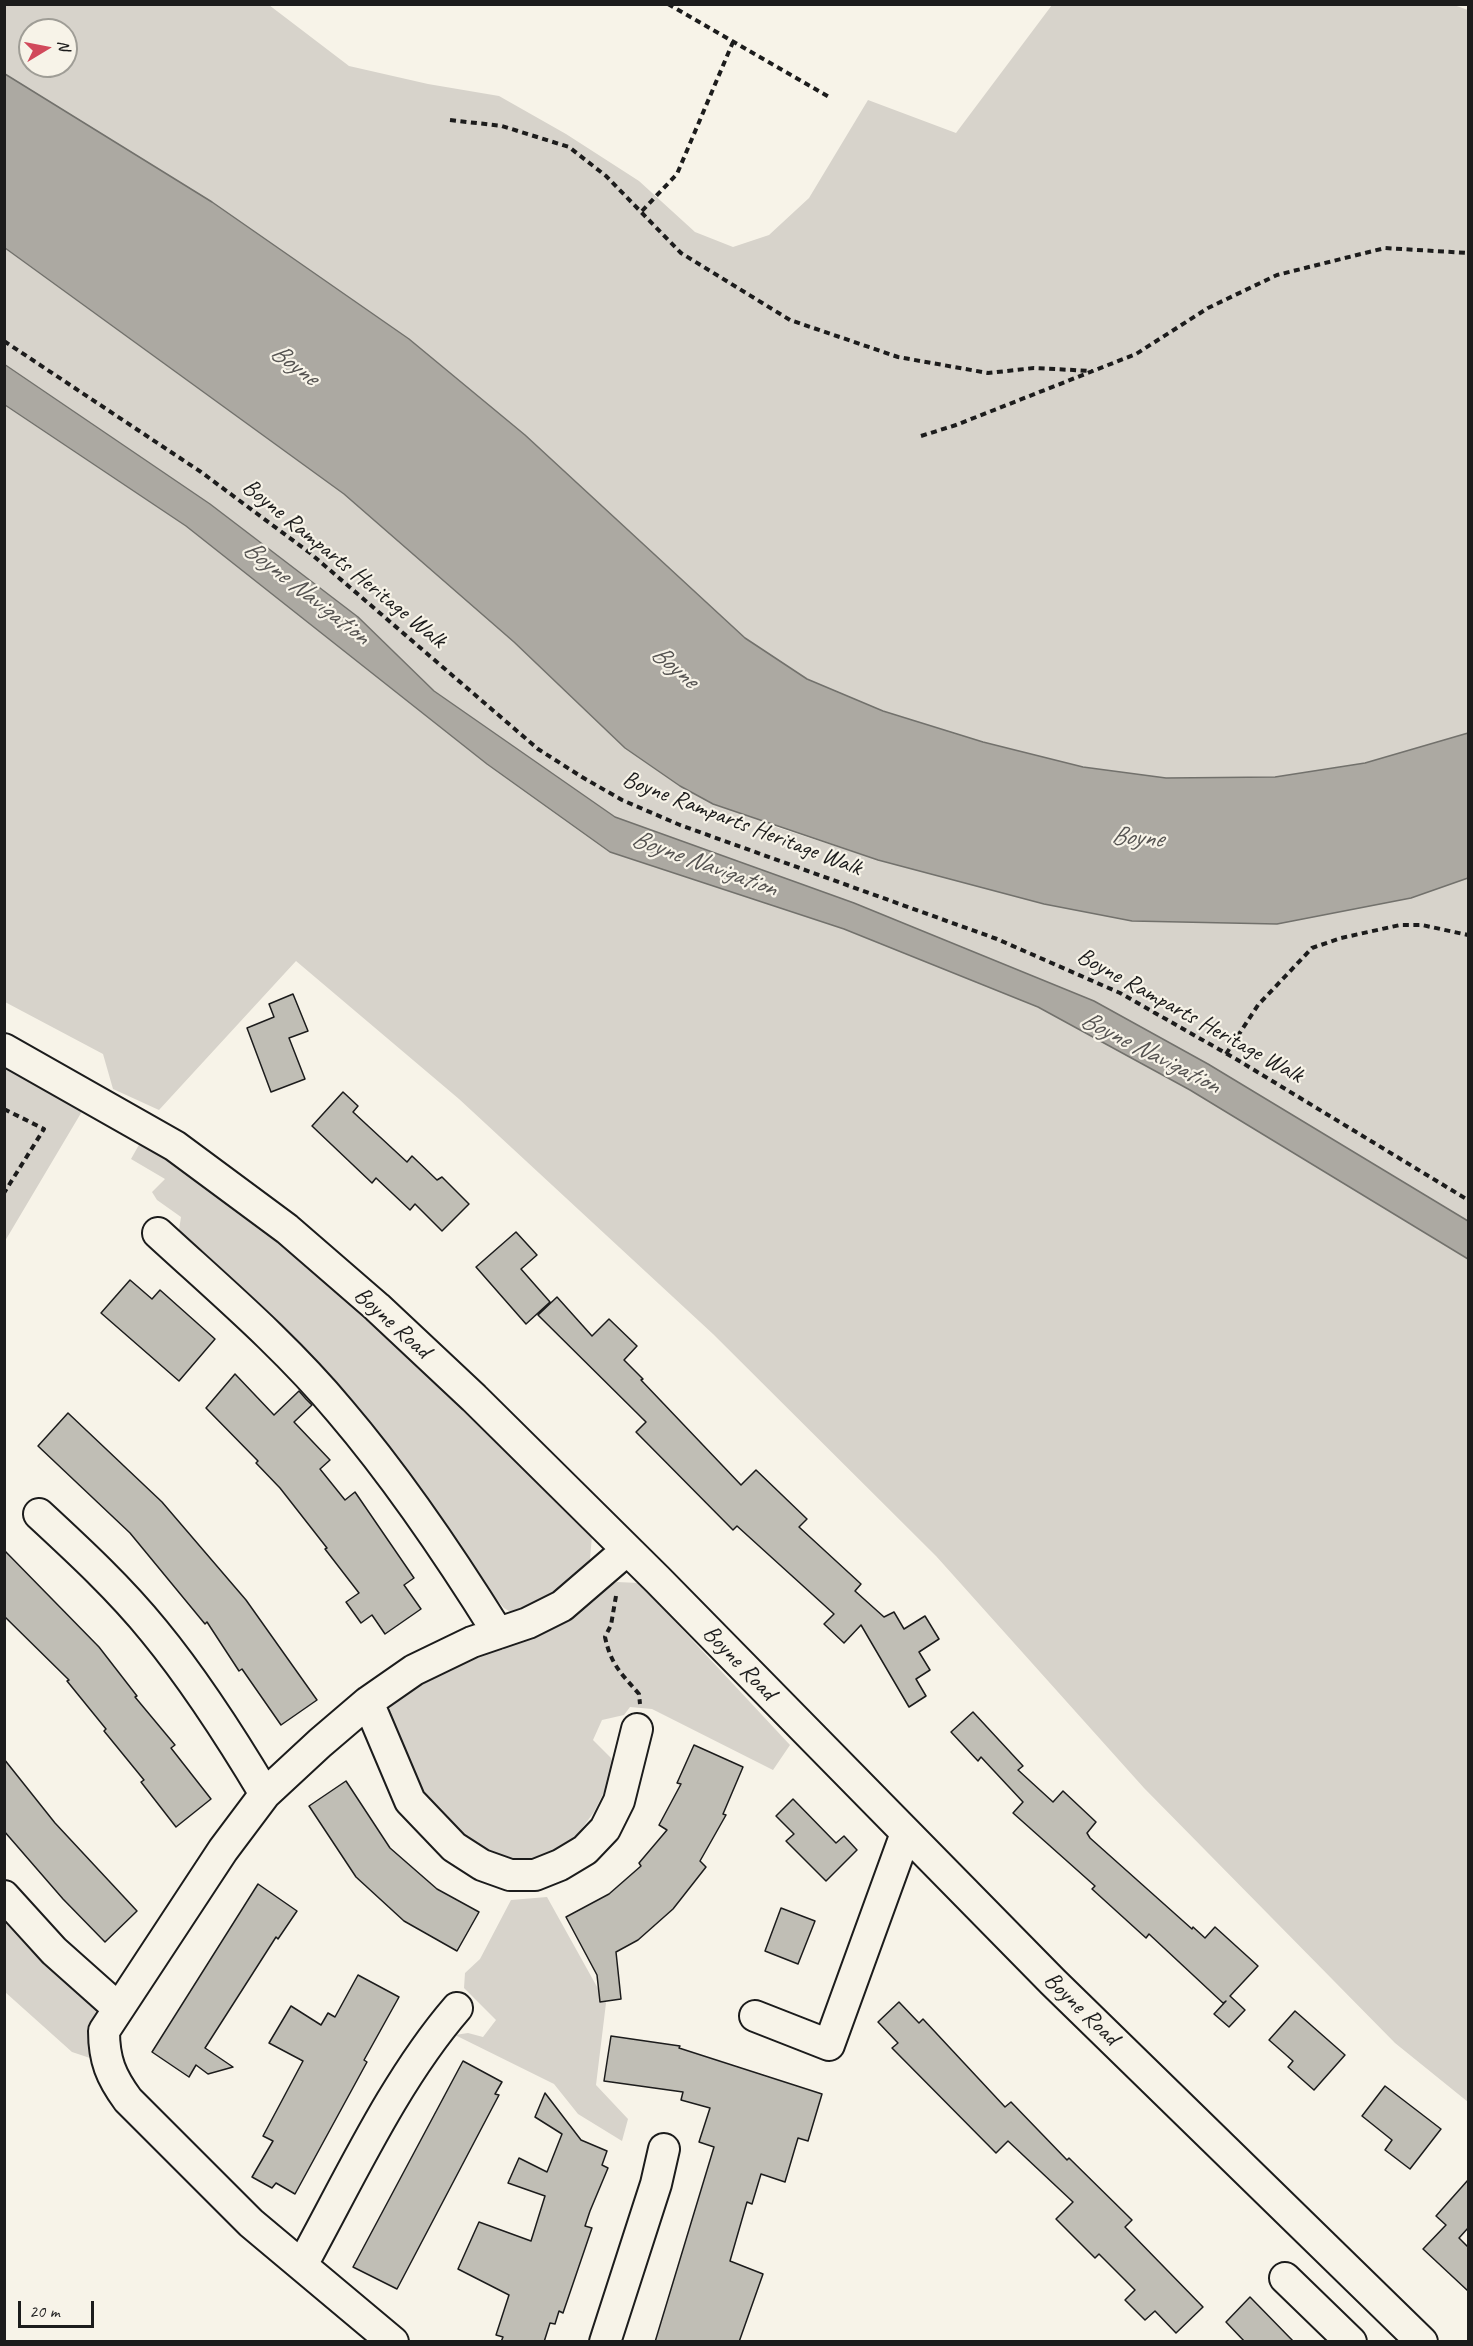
<!DOCTYPE html>
<style>
body{margin:0}
#map{position:relative;width:1473px;height:2346px;overflow:hidden;background:#f7f3e8;font-family:Caveat,sans-serif}
canvas{display:block}
.frame{position:absolute;inset:0;border:6px solid #1c1c1c;pointer-events:none}
.north{position:absolute;left:18px;top:18px;width:60px;height:60px;box-sizing:border-box;background:#f7f3e8;border:2px solid #9f9d96;border-radius:50%;rotate:80deg;font-size:16px;font-weight:700;line-height:24px;text-align:center;color:#1c1c1c}
.north::after{content:'';display:block;margin:auto;width:21px;height:27px;background:#d1495b;clip-path:polygon(50% 0,100% 100%,50% 72%,0 100%)}
.scale{position:absolute;left:18px;top:2301px;width:76px;height:27px;box-sizing:border-box;border:3px solid #1c1c1c;border-top:0;padding-left:8px;font-size:18px;line-height:21px;white-space:nowrap;color:#1c1c1c;-webkit-text-stroke:4px #f7f3e8;paint-order:stroke}
</style>
<div id="map">
<canvas width="1473" height="2346"></canvas>
<div class="frame"></div>
<div class="north">N</div>
<div class="scale">20 m</div>
</div>
<script>
const ctx = document.querySelector('canvas').getContext('2d');
ctx.lineJoin = 'round';
function fill(path, color) {
  ctx.fillStyle = color;
  ctx.fill(path, 'evenodd');
}
function strokePath(path, color, width, dash) {
  ctx.strokeStyle = color;
  ctx.lineWidth = width;
  ctx.lineCap = dash ? 'butt' : 'round';
  ctx.setLineDash(dash || []);
  ctx.stroke(path);
}
function drawText(font, color, halo, rows, align = 'center') {
  ctx.font = font + ' Caveat,sans-serif';
  ctx.lineWidth = 4.5;
  ctx.setLineDash([]);
  ctx.textBaseline = 'middle';
  ctx.strokeStyle = halo;
  ctx.fillStyle = color;
  for (const [text, x, y, turn = 0] of rows) {
    ctx.save();
    ctx.translate(x, y);
    ctx.rotate((+turn || 0) * Math.PI / 180);
    ctx.textAlign = isNaN(turn) ? turn : align;
    if (halo) ctx.strokeText(text, 0, 0);
    ctx.fillText(text, 0, 0);
    ctx.restore();
  }
}
const green = new Path2D(`
 M 1451,4 L 1468,10 L 1468,733 L 1365,763 L 1274,777 L 1166,778 L 1083,767 L 983,742 L 883,711 L 806,679 L 745,638 L 525,435 L 409,339 L 218,207 L 5,74 L 5,5 L 269,5 L 349,66 L 428,84 L 499,96 L 566,134 L 639,181 L 695,232 L 733,247 L 769,235 L 809,198 L 868,100 L 956,133 L 1052,5 ZM 30,30 L 66,30 L 66,66 L 30,66 Z
 M 4,248 L 344,494 L 514,642 L 625,748 L 773,826 L 878,860 L 1044,904 L 1132,921 L 1277,924 L 1411,898 L 1468,878 L 1468,1221 L 1208,1064 L 1094,1001 L 854,903 L 615,817 L 434,691 L 358,617 L 210,504 L 5,364 Z
 M 4,405 L 186,526 L 487,764 L 844,929 L 1038,1007 L 1190,1090 L 1468,1259 L 1468,2102 L 1395,2043 L 1144,1788 L 936,1556 L 713,1334 L 459,1099 L 296,961 L 159,1110 L 113,1089 L 103,1054 L 5,1002 Z
 M 5,1066 L 84,1108 L 5,1241 Z
 M 140,1143 L 283,1237 L 475,1412 L 592,1536 L 589,1570 L 550,1602 L 514,1614 L 504,1608 L 178,1236 L 181,1217 L 157,1200 L 152,1192 L 165,1179 L 131,1159 Z
 M 617,1582 L 639,1583 L 790,1745 L 773,1770 L 652,1709 L 630,1707 L 624,1715 L 602,1720 L 593,1740 L 611,1758 L 615,1770 L 594,1812 L 569,1846 L 527,1865 L 503,1862 L 454,1831 L 423,1801 L 387,1716 L 393,1700 L 461,1660 Z
 M 547,1897 L 606,2003 L 596,2085 L 628,2119 L 622,2141 L 578,2114 L 554,2084 L 455,2035 L 468,2033 L 483,2037 L 496,2020 L 464,1988 L 465,1973 L 480,1959 L 511,1900 Z
 M 4,1913 L 109,2011 L 99,2061 L 72,2052 L 5,1992 Z`);
const water = new Path2D(`
 M 5,74 L 212,202 L 409,339 L 525,435 L 745,638 L 807,679 L 883,711 L 983,742 L 1083,767 L 1166,778 L 1275,777 L 1365,763 L 1468,733 L 1468,878 L 1411,898 L 1277,924 L 1132,921 L 1044,904 L 878,860 L 713,804 L 680,786 L 625,748 L 514,642 L 344,494 L 5,248 Z
 M 4,364 L 210,504 L 358,617 L 434,691 L 615,817 L 854,903 L 1094,1001 L 1208,1064 L 1468,1221 L 1468,1259 L 1190,1090 L 1038,1007 L 844,929 L 610,852 L 487,764 L 186,526 L 5,405 Z`);
const building = new Path2D(`
 M 293,994 L 308,1031 L 289,1038 L 305,1079 L 271,1092 L 247,1028 L 274,1017 L 269,1004 Z
 M 343,1092 L 358,1106 L 353,1112 L 407,1162 L 412,1156 L 437,1180 L 442,1177 L 469,1204 L 442,1231 L 415,1204 L 410,1210 L 376,1178 L 372,1183 L 312,1126 Z
 M 516,1232 L 537,1255 L 521,1269 L 550,1302 L 526,1324 L 476,1267 Z
 M 130,1280 L 152,1299 L 160,1290 L 215,1339 L 179,1381 L 101,1313 Z
 M 557,1297 L 592,1336 L 609,1319 L 637,1346 L 624,1360 L 643,1379 L 641,1380 L 741,1485 L 756,1470 L 807,1519 L 799,1527 L 861,1584 L 855,1591 L 884,1617 L 894,1612 L 904,1629 L 925,1616 L 939,1639 L 919,1652 L 930,1670 L 916,1679 L 926,1696 L 909,1707 L 861,1625 L 844,1643 L 824,1624 L 834,1614 L 737,1526 L 733,1530 L 636,1432 L 646,1422 L 538,1315 Z
 M 235,1374 L 274,1415 L 299,1391 L 306,1399 L 312,1405 L 294,1422 L 330,1460 L 320,1469 L 345,1500 L 355,1492 L 414,1578 L 404,1585 L 421,1609 L 385,1634 L 372,1615 L 361,1623 L 346,1602 L 359,1593 L 325,1549 L 327,1548 L 280,1488 L 256,1463 L 258,1461 L 206,1408 Z
 M 68,1413 L 162,1502 L 246,1600 L 317,1700 L 281,1725 L 242,1669 L 239,1671 L 207,1622 L 205,1624 L 130,1533 L 38,1446 Z
 M 4,1550 L 99,1647 L 137,1696 L 135,1697 L 175,1745 L 171,1748 L 211,1799 L 176,1827 L 141,1782 L 144,1780 L 104,1731 L 106,1729 L 67,1681 L 69,1680 L 4,1616 Z
 M 973,1712 L 1023,1766 L 1018,1770 L 1053,1802 L 1063,1791 L 1096,1822 L 1087,1833 L 1090,1838 L 1192,1929 L 1193,1927 L 1205,1938 L 1215,1927 L 1258,1966 L 1230,1996 L 1245,2010 L 1229,2027 L 1214,2014 L 1226,2001 L 1223,2003 L 1149,1934 L 1146,1938 L 1092,1889 L 1095,1886 L 1013,1813 L 1023,1802 L 981,1757 L 978,1761 L 951,1732 Z
 M 694,1745 L 743,1767 L 723,1814 L 726,1815 L 700,1861 L 706,1867 L 673,1909 L 638,1940 L 616,1952 L 621,1999 L 600,2002 L 597,1975 L 566,1917 L 609,1894 L 641,1866 L 639,1863 L 667,1830 L 659,1825 L 681,1784 L 677,1783 Z
 M 4,1759 L 55,1823 L 137,1911 L 105,1942 L 63,1899 L 4,1831 Z
 M 346,1781 L 390,1848 L 437,1889 L 479,1912 L 457,1951 L 404,1921 L 356,1877 L 309,1806 Z
 M 793,1799 L 836,1843 L 844,1836 L 857,1850 L 826,1881 L 786,1841 L 794,1834 L 776,1816 Z
 M 258,1884 L 297,1911 L 278,1939 L 276,1937 L 205,2048 L 233,2067 L 208,2074 L 196,2065 L 189,2077 L 152,2052 Z
 M 781,1908 L 815,1921 L 798,1964 L 765,1951 Z
 M 358,1975 L 399,1997 L 364,2060 L 367,2062 L 295,2194 L 276,2183 L 272,2188 L 252,2177 L 273,2141 L 263,2136 L 303,2061 L 269,2043 L 291,2006 L 321,2025 L 328,2013 L 335,2017 Z
 M 899,2002 L 919,2023 L 923,2019 L 1005,2107 L 1011,2102 L 1067,2160 L 1069,2158 L 1132,2220 L 1125,2227 L 1203,2307 L 1176,2333 L 1155,2311 L 1145,2320 L 1125,2300 L 1135,2290 L 1099,2254 L 1095,2258 L 1056,2219 L 1073,2202 L 1008,2141 L 996,2153 L 892,2048 L 898,2043 L 878,2022 Z
 M 1295,2011 L 1345,2055 L 1314,2090 L 1288,2067 L 1293,2061 L 1269,2040 Z
 M 611,2036 L 680,2046 L 679,2048 L 822,2094 L 808,2141 L 798,2138 L 785,2182 L 761,2174 L 752,2204 L 747,2202 L 730,2261 L 763,2274 L 739,2342 L 655,2342 L 714,2147 L 699,2142 L 710,2108 L 681,2100 L 683,2092 L 604,2081 Z
 M 463,2061 L 502,2082 L 495,2094 L 499,2095 L 397,2289 L 353,2267 Z
 M 1385,2086 L 1441,2129 L 1410,2169 L 1385,2150 L 1392,2140 L 1362,2116 Z
 M 545,2093 L 581,2140 L 607,2151 L 602,2165 L 608,2168 L 590,2211 L 585,2226 L 592,2228 L 563,2313 L 559,2311 L 555,2324 L 550,2323 L 544,2342 L 501,2342 L 503,2337 L 496,2335 L 509,2295 L 458,2269 L 479,2222 L 531,2241 L 545,2196 L 508,2183 L 519,2158 L 547,2172 L 562,2134 L 535,2117 Z
 M 1468,2180 L 1468,2228 L 1459,2238 L 1468,2247 L 1468,2291 L 1423,2249 L 1446,2225 L 1436,2216 Z
 M 1250,2297 L 1294,2342 L 1245,2342 L 1226,2322 Z`);
const path = new Path2D(`
 M 668,4 L 831,98
 M 450,120 L 502,126 L 569,147 L 606,176 L 681,253 L 790,320 L 898,357 L 988,373 L 1034,368 L 1092,371
 M 642,211 L 677,174 L 733,42
 M 4,341 L 201,472 L 310,553 L 538,749 L 582,777 L 622,800 L 680,825 L 997,939 L 1120,993 L 1236,1059 L 1468,1200
 M 921,436 L 956,425 L 1136,354 L 1208,308 L 1277,275 L 1385,248 L 1468,253
 M 1226,1054 L 1258,1005 L 1312,948 L 1341,938 L 1400,925 L 1422,925 L 1468,935
 M 4,1109 L 44,1129 L 4,1193
 M 616,1596 L 611,1625 L 605,1637 C 611,1665 621,1673 639,1694 L 640,1704`);
const minor = new Path2D(`
 M 4,1049 L 175,1146 L 287,1229 L 377,1307 L 474,1398 L 658,1580 L 1053,1982 L 1422,2342
 M 158,1233 C 220,1290 286,1346 340,1411 C 399,1480 450,1556 498,1633
 M 39,1514 C 79,1551 120,1589 154,1631 C 196,1682 231,1737 265,1794
 M 368,1702 L 410,1801 L 454,1847 L 482,1865 L 510,1875 L 535,1875 L 560,1865 L 585,1850 L 605,1829 L 619,1801 L 637,1729
 M 4,1896 L 54,1951 L 118,2008
 M 755,2016 L 829,2045 L 906,1833
 M 302,2265 C 349,2180 394,2081 457,2008
 M 1285,2278 L 1351,2342
 M 393,2342 L 251,2223 L 128,2100 C 111,2077 104,2060 104,2031 L 223,1850 L 265,1794 L 320,1743 L 368,1702 L 414,1670 L 472,1642 L 528,1623 L 562,1606 L 627,1550
 M 605,2342 L 656,2184 L 664,2149`);
const streetNames = [
 ["Boyne Ramparts Heritage Walk",344,564,39],
 ["Boyne Ramparts Heritage Walk",742,824,21],
 ["Boyne Ramparts Heritage Walk",1190,1016,29],
 ["Boyne Road",392,1323,42],
 ["Boyne Road",739,1663,46],
 ["Boyne Road",1081,2009,44]
];
const waterNames = [
 ["Boyne",294,365,37],
 ["Boyne Navigation",306,593,38],
 ["Boyne",674,667,40],
 ["Boyne",1137,838,4],
 ["Boyne Navigation",704,864,20],
 ["Boyne Navigation",1150,1053,27]
];
fill(green, '#d7d3cb');
fill(water, '#aca9a2');
strokePath(water, '#72716c', 1.5);
fill(building, '#c0beb5');
strokePath(building, '#1c1c1c', 1.5);
strokePath(minor, '#1c1c1c', 34);
strokePath(path, '#1c1c1c', 4, [6, 4.5]);
strokePath(minor, '#f7f3e8', 30);
drawText('24px', '#1c1c1c', '#f7f3e8', streetNames);
drawText('italic 26px', '#565452', '#f7f3e8', waterNames);
</script>
